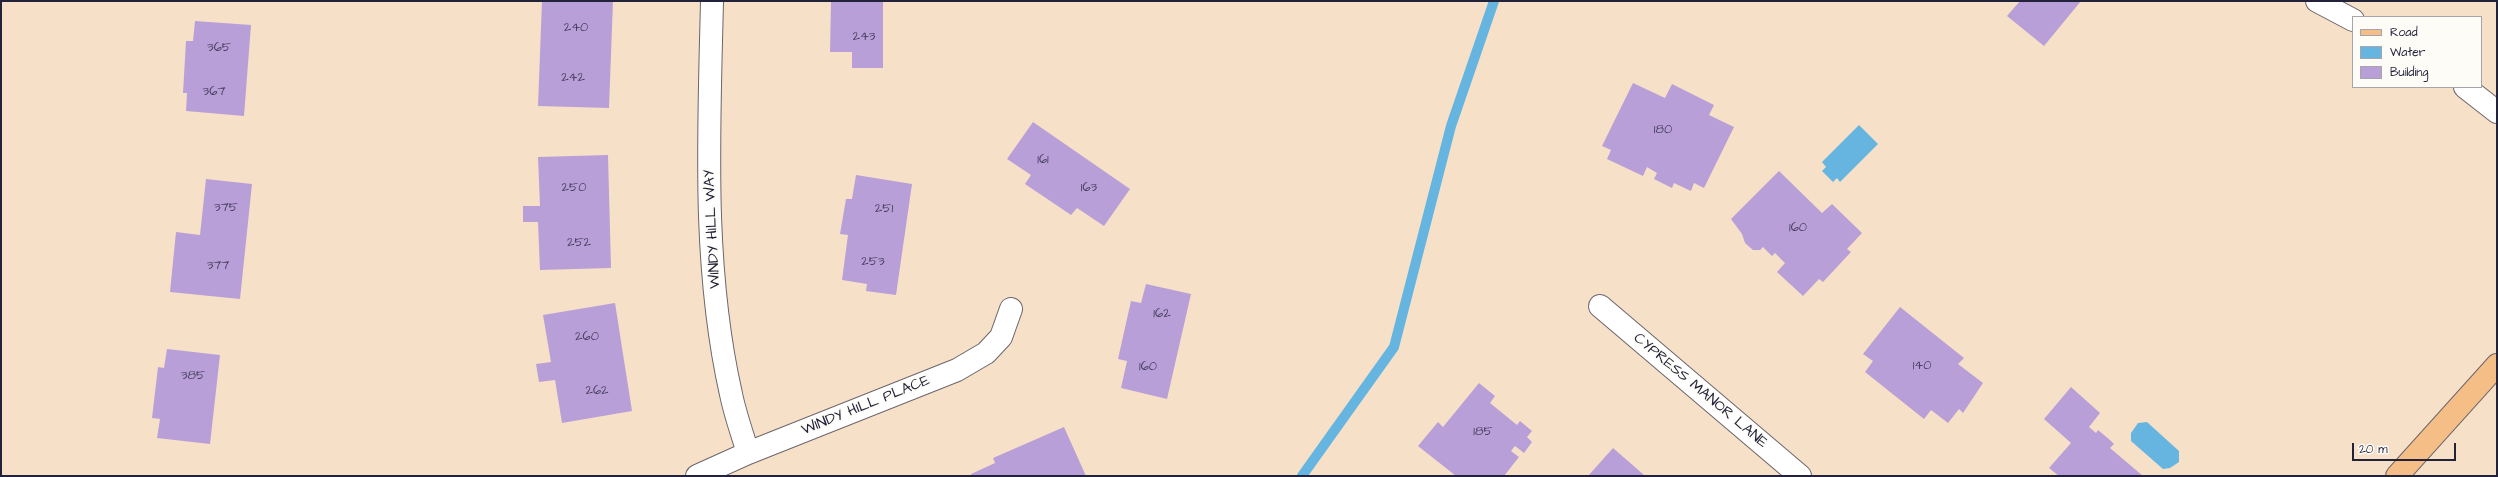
<!DOCTYPE html>
<style>
body{margin:0}
#map{position:relative;width:2498px;height:477px;overflow:hidden;background:#f6e1c8;font-family:"Architects Daughter",sans-serif}
canvas{display:block}
.frame{position:absolute;inset:0;border:2px solid #22223b;pointer-events:none}
.legend{position:absolute;left:2352px;top:16px;width:130px;height:72px;box-sizing:border-box;background:#fdfcf7;border:1px solid #a5a5ac;margin:0;padding:5px 7px;list-style:none;font-size:12px;color:#22223b}
.legend li{display:flex;align-items:center;gap:8px;height:20px}
.legend b{width:20px;border:1px solid #a5a5ac}
.scale{position:absolute;left:2352px;top:443px;width:104px;height:18px;box-sizing:border-box;border:2px solid #22223b;border-top:0;padding-left:5px;font-size:12px;line-height:14px;white-space:nowrap;color:#22223b;-webkit-text-stroke:3px #fdfcf7;paint-order:stroke}
</style>
<div id="map">
<canvas width="2498" height="477"></canvas>
<div class="frame"></div>
<ul class="legend">
<li><b style="height:5px;background:#f6be87"></b>Road</li>
<li><b style="height:11px;background:#66b5e0"></b>Water</li>
<li><b style="height:11px;background:#b99fd8"></b>Building</li>
</ul>
<div class="scale">20 m</div>
</div>
<script>
const ctx = document.querySelector('canvas').getContext('2d');
ctx.lineJoin = 'round';
function fill(path, color) {
  ctx.fillStyle = color;
  ctx.fill(path, 'evenodd');
}
function strokePath(path, color, width, dash) {
  ctx.strokeStyle = color;
  ctx.lineWidth = width;
  ctx.lineCap = dash ? 'butt' : 'round';
  ctx.setLineDash(dash || []);
  ctx.stroke(path);
}
function drawText(font, color, halo, rows, align = 'center') {
  ctx.font = font + ' "Architects Daughter",sans-serif';
  ctx.lineWidth = 4;
  ctx.setLineDash([]);
  ctx.textBaseline = 'middle';
  ctx.strokeStyle = halo;
  ctx.fillStyle = color;
  for (const [text, x, y, turn = 0] of rows) {
    ctx.save();
    ctx.translate(x, y);
    ctx.rotate((+turn || 0) * Math.PI / 180);
    ctx.textAlign = isNaN(turn) ? turn : align;
    if (halo) ctx.strokeText(text, 0, 0);
    ctx.fillText(text, 0, 0);
    ctx.restore();
  }
}
const water = new Path2D(`
 M 1859,125 L 1878,144 L 1840,182 L 1837,178 L 1833,182 L 1822,171 L 1826,167 L 1822,162 Z
 M 2147,422 L 2179,451 L 2179,462 L 2170,468 L 2163,469 L 2131,441 L 2131,433 L 2138,423 Z`);
const stream = new Path2D(`
 M 1302,476 L 1394,347 L 1451,126 L 1494,1`);
const building = new Path2D(`
 M 542,1 L 613,1 L 609,108 L 538,106 Z
 M 831,1 L 883,1 L 883,68 L 852,68 L 852,52 L 830,52 Z
 M 2020,1 L 2081,1 L 2044,46 L 2007,16 Z
 M 195,21 L 251,25 L 244,116 L 186,111 L 187,93 L 183,93 L 186,41 L 193,41 Z
 M 1633,83 L 1665,98 L 1672,84 L 1714,105 L 1709,115 L 1734,127 L 1704,188 L 1694,183 L 1691,191 L 1674,183 L 1672,188 L 1654,179 L 1657,173 L 1647,167 L 1643,176 L 1607,159 L 1611,150 L 1602,146 Z
 M 1033,122 L 1130,189 L 1104,226 L 1077,208 L 1071,215 L 1025,184 L 1031,175 L 1007,159 Z
 M 608,155 L 611,268 L 540,270 L 538,222 L 523,222 L 523,206 L 540,206 L 538,157 Z
 M 1779,171 L 1822,213 L 1832,204 L 1862,233 L 1847,249 L 1851,252 L 1823,282 L 1819,279 L 1803,296 L 1777,272 L 1785,263 L 1775,253 L 1772,256 L 1763,247 L 1760,250 L 1753,250 L 1745,243 L 1742,234 L 1731,219 Z
 M 856,175 L 912,184 L 896,295 L 866,291 L 867,284 L 842,280 L 848,235 L 840,234 L 846,199 L 852,199 Z
 M 206,179 L 252,184 L 240,299 L 170,292 L 176,232 L 200,235 Z
 M 1146,284 L 1191,294 L 1167,399 L 1121,388 L 1127,361 L 1118,359 L 1131,301 L 1141,303 Z
 M 615,303 L 632,411 L 562,423 L 555,380 L 539,382 L 536,364 L 551,362 L 543,315 Z
 M 1900,307 L 1964,358 L 1958,364 L 1983,383 L 1963,413 L 1959,409 L 1948,423 L 1931,410 L 1924,419 L 1865,372 L 1873,361 L 1863,354 Z
 M 167,349 L 220,355 L 210,444 L 157,438 L 160,419 L 152,418 L 158,367 L 164,368 Z
 M 1479,383 L 1495,396 L 1490,403 L 1517,425 L 1520,421 L 1532,431 L 1527,437 L 1532,442 L 1524,453 L 1515,446 L 1511,451 L 1519,457 L 1504,476 L 1456,476 L 1418,446 L 1438,422 L 1443,427 Z
 M 2071,387 L 2100,413 L 2089,427 L 2096,433 L 2098,430 L 2110,440 L 2114,444 L 2110,448 L 2143,476 L 2059,476 L 2049,468 L 2071,443 L 2044,419 Z
 M 1064,427 L 1086,476 L 972,476 L 971,474 L 995,463 L 993,458 Z
 M 1613,448 L 1636,468 L 1645,476 L 1588,476 Z`);
const minor = new Path2D(`
 M 712,1 C 709,132 702,266 731,394 C 735,414 742,433 748,453
 M 2317,1 L 2353,20
 M 2465,87 L 2497,112
 M 1600,306 L 1800,476
 M 697,476 L 748,453 L 957,370 L 986,353 L 1001,337 L 1011,309`);
const major = new Path2D(`
 M 2397,476 L 2497,365`);
const numberNames = [
 ["240",576,28],
 ["243",864,37],
 ["365",219,48],
 ["242",573,78],
 ["367",214,92],
 ["180",1663,130],
 ["161",1043,160],
 ["250",574,188],
 ["163",1089,188],
 ["375",226,208],
 ["251",884,209],
 ["160",1798,228],
 ["252",579,243],
 ["253",873,262],
 ["377",218,266],
 ["162",1162,314],
 ["260",587,337],
 ["140",1922,366],
 ["160",1148,367],
 ["385",193,376],
 ["262",597,391],
 ["185",1483,432]
];
const streetNames = [
 ["WINDY HILL WAY",713,229,-93],
 ["CYPRESS MANOR LANE",1700,391,40],
 ["WINDY HILL PLACE",866,406,-22]
];
fill(water, '#66b5e0');
strokePath(stream, '#66b5e0', 10);
fill(building, '#b99fd8');
strokePath(minor, '#6c656c', 24);
strokePath(major, '#6c656c', 24);
strokePath(minor, '#fff', 22);
strokePath(major, '#f6be87', 22);
drawText('13px', '#484162', null, numberNames);
drawText('15px', '#22223b', '#fdfcf7', streetNames);
</script>
